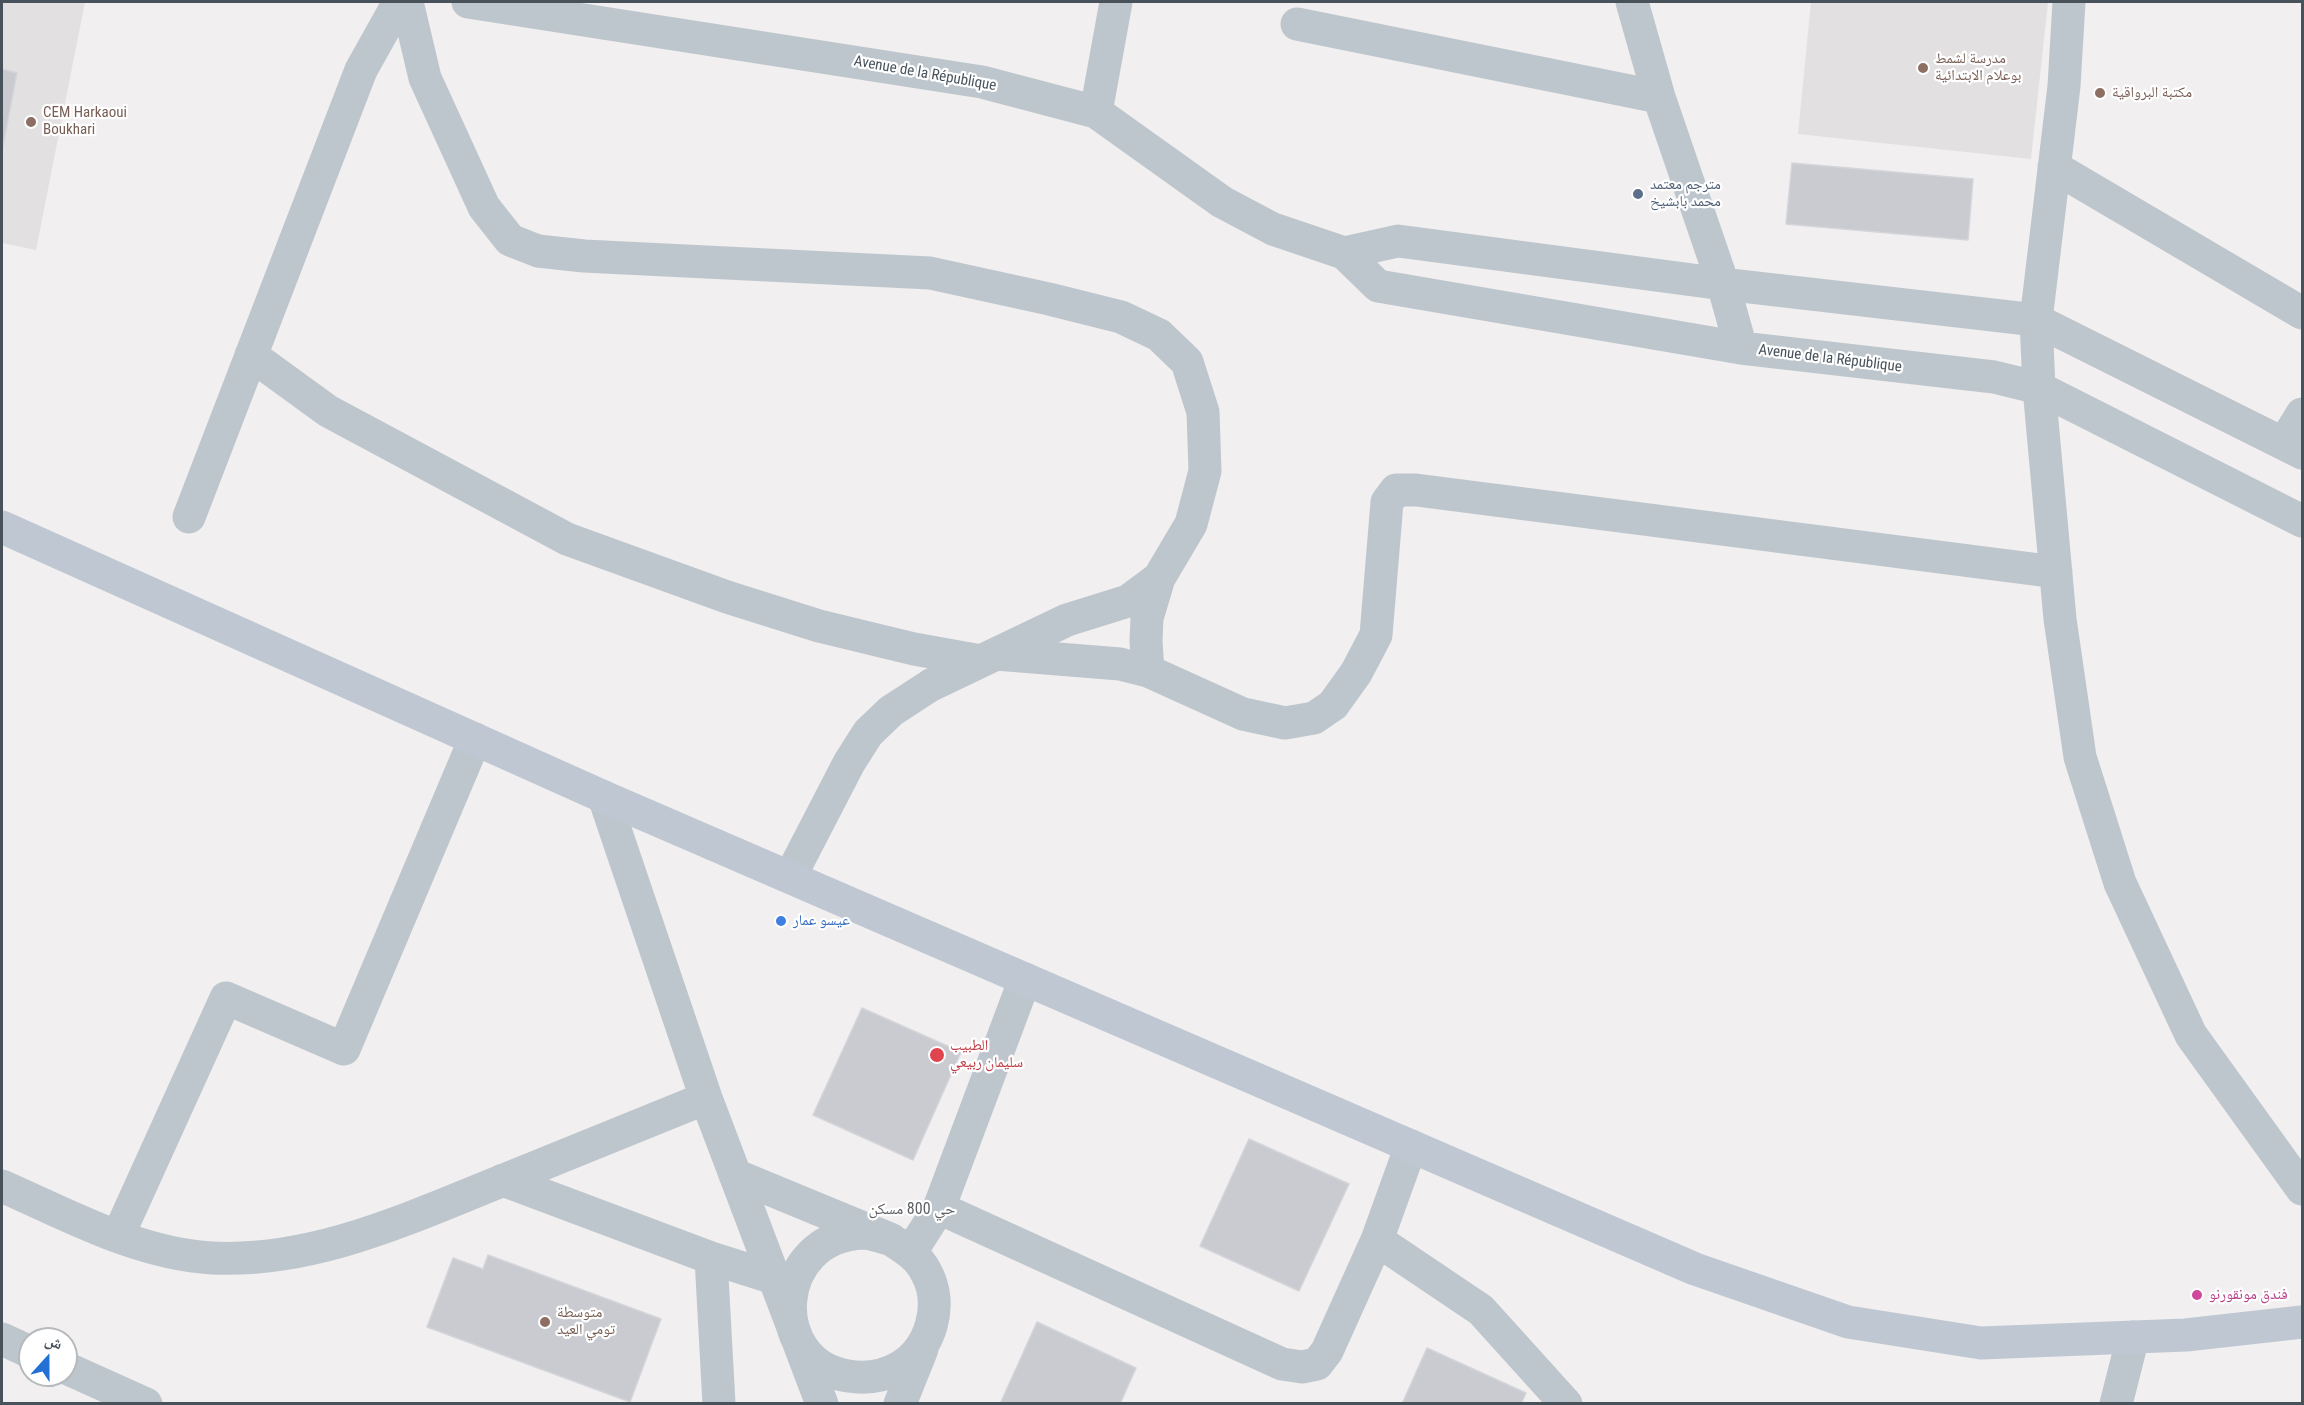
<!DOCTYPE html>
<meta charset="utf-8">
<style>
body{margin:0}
#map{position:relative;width:2304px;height:1405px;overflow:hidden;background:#f1efef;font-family:"Roboto Condensed","Noto Naskh Arabic",sans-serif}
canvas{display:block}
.frame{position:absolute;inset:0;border:3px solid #48525b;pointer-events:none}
.north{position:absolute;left:18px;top:1327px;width:60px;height:60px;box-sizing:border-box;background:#fff;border:2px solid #b6babd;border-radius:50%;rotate:21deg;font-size:16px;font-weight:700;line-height:24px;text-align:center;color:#48525b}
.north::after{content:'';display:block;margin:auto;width:21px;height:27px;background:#2471d6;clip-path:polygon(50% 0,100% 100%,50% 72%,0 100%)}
</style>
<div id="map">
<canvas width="2304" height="1405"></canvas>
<div class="frame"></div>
<div class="north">ش</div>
</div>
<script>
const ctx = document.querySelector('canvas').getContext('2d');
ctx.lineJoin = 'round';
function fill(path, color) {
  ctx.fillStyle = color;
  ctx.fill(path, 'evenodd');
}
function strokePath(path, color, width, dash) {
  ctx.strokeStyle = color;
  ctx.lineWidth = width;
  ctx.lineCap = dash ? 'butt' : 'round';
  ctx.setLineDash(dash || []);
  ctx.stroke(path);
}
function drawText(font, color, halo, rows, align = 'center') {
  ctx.font = font + ' "Roboto Condensed","Noto Naskh Arabic",sans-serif';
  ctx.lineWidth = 4.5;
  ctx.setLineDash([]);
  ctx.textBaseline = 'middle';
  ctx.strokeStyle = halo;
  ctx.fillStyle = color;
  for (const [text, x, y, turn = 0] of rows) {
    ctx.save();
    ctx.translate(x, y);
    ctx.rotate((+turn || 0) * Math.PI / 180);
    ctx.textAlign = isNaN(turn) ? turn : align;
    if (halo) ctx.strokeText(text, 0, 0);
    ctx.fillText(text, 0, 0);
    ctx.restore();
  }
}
const education = new Path2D(`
 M 2,2 L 85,2 L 36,250 L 2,243 Z
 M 1811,2 L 2048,2 L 2031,159 L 1798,134 Z`);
const building = new Path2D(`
 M 2,69 L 17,73 L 2,151 Z
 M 1792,163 L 1973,179 L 1968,240 L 1786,224 Z
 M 862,1008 L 961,1052 L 913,1160 L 813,1115 Z
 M 1249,1139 L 1349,1184 L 1299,1291 L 1200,1246 Z
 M 488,1255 L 661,1319 L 630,1402 L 427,1327 L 453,1258 L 483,1269 Z
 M 1037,1322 L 1136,1368 L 1120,1404 L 1000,1404 Z
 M 1427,1348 L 1526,1393 L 1521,1404 L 1402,1404 Z`);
const minor = new Path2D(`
 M 407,2 L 425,78 L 484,207 L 510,240 L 538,251 L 584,256 L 930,273 L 1049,299 L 1121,317 L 1159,335 L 1187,362 L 1203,412 L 1205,471 L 1191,524 L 1159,578 L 1128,601 L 1067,620 L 931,685 L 891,711 L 868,733 L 849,763 L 790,877
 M 468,2 L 982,82 L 1096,112 L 1222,202 L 1273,229 L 1344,253 L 1378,286 L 1741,348 L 1994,377 L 2039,388 L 2302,521
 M 1632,2 L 1659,97 L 1723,284 L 1741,348
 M 2069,2 L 2064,86 L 2036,320 L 2039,388 L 2060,619 L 2080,757 L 2120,883 L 2191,1035 L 2302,1189
 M 1297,24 L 1659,97
 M 1096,112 L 1116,2
 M 2054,167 L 2302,313
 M 1344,253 L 1398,241 L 1723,284 L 2036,320 L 2302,453
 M 251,355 L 328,411 L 567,539 L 727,597 L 819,626 L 914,649 L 981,661
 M 2284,443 L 2302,414
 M 189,517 L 361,70 L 399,2
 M 996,654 L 1120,664 L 1148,671 L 1243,714 L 1285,723 L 1314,718 L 1333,705 L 1356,673 L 1376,635 L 1387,502 L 1396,490 L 1416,490 L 2056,572
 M 1148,671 L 1146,641 L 1147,618 L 1159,578
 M 604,797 L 706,1098 L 822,1404
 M 735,1175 L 890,1239 C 904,1248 918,1256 926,1272 C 944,1304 931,1349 900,1367 C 883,1377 867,1379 848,1376 C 766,1363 772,1237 863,1233 C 871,1233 881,1237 890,1239
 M 503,1180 L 711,1258 L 774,1278
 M 2,1186 C 68,1215 138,1254 212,1258 C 313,1263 407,1219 499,1182 C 568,1154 637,1126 706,1098
 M 939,1208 L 1282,1364 L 1302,1367 L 1317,1364 L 1327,1351 L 1377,1240 L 1411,1146
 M 118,1236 L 226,998 L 344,1049 L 475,739
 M 1377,1240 L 1481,1310 L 1566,1404
 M 911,1252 L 939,1208 L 1025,979
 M 711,1258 L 719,1404
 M 2,1339 L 30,1352
 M 66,1368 L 146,1404
 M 900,1404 L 922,1349
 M 2116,1404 L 2133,1337`);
const secondary = new Path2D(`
 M 2,527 L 604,797 L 1695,1269 L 1848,1322 L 1981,1343 L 2186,1335 L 2302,1322`);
const markers = [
 [1923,68,6,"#8d6e63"],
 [2100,93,6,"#8d6e63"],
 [31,122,6,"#8d6e63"],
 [1638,194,6,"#5c6f8a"],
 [781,921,6,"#3f7fe0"],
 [937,1055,8,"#e0444e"],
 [2197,1295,6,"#d1479c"],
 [545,1322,6,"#8d6e63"]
];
const educationNames = [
 ["مدرسة لشمط",1935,59],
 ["بوعلام الابتدائية",1935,76],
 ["مكتبة البرواقية",2112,93],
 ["CEM Harkaoui",43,113],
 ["Boukhari",43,130],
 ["متوسطة",557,1313],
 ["تومي العيد",557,1330]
];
const streetNames = [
 ["Avenue de la République",925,74,10],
 ["Avenue de la République",1830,359,7]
];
const serviceNames = [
 ["مترجم معتمد",1650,185],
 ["محمد بابشيخ",1650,202]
];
const shopNames = [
 ["عيسو عمار",793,921]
];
const healthNames = [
 ["الطبيب",950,1046],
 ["سليمان ربيعي",950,1063]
];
const hotelNames = [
 ["فندق مونقورنو",2209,1295]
];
const neighbourhoodNames = [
 ["حي 800 مسكن",912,1210]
];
fill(education, '#e2e0e0');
fill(building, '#c9cbd1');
strokePath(building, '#d3d5da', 1.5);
strokePath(minor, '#bec6cd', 33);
strokePath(secondary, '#bec7d2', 33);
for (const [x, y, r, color] of markers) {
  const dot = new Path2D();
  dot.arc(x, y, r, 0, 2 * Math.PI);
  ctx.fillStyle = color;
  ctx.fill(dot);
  strokePath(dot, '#fff', 2);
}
drawText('15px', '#785e54', '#fff', educationNames, 'left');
drawText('15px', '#48525b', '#fff', streetNames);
drawText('15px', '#4e5e75', '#fff', serviceNames, 'left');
drawText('15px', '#366cbe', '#fff', shopNames, 'left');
drawText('15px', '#be3a42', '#fff', healthNames, 'left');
drawText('15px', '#b23c85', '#fff', hotelNames, 'left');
drawText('16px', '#5c5f63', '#fff', neighbourhoodNames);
</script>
